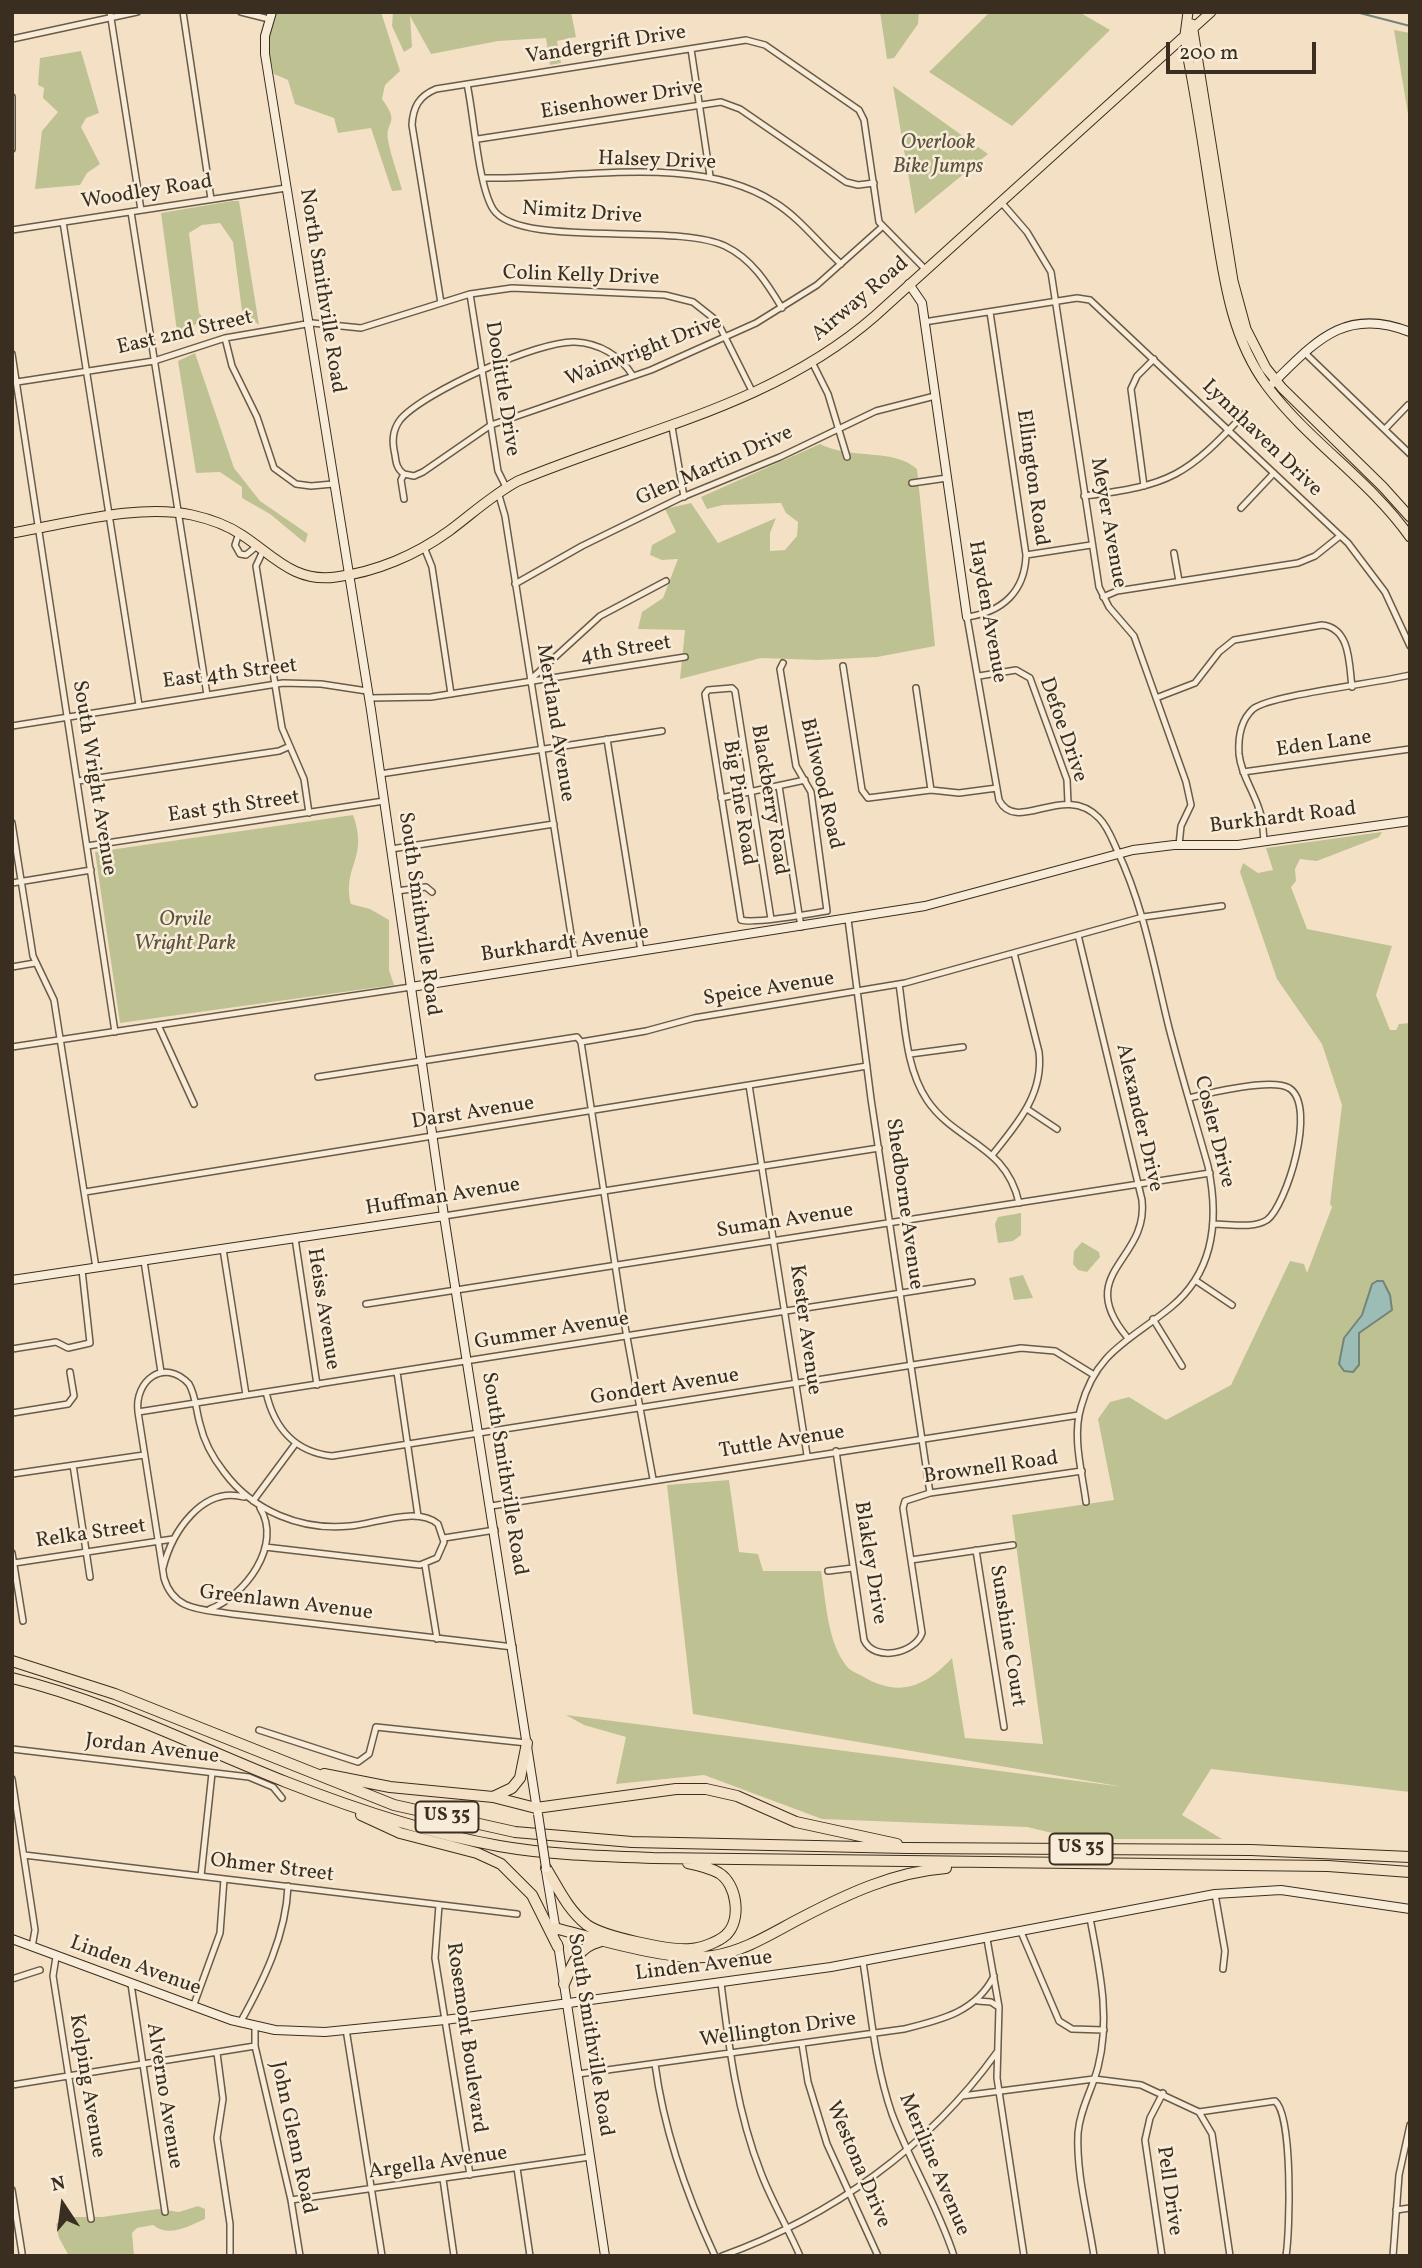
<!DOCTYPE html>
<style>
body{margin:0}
#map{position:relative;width:1422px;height:2268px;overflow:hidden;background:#f4e1c5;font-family:Vollkorn,serif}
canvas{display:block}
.frame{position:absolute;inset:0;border:14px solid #392e1f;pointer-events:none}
.north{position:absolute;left:28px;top:2170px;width:70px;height:70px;-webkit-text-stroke:5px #f8ecd9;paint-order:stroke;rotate:347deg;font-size:19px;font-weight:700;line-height:28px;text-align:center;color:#392e1f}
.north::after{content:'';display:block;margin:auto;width:24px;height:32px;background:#392e1f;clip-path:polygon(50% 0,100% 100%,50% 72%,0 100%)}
.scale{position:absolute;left:1166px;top:42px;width:150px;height:32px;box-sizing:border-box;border:4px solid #392e1f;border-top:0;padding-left:9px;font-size:21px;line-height:24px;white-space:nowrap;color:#392e1f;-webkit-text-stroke:5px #f8ecd9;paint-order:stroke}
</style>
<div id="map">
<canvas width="1422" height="2268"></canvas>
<div class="frame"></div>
<div class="north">N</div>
<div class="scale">200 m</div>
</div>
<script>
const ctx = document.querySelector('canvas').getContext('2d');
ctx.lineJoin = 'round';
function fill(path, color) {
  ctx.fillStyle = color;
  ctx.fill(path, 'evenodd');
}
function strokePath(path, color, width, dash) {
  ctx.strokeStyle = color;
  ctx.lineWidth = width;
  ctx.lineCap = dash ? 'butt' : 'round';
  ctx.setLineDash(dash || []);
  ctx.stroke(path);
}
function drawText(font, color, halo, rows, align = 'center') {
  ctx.font = font + ' Vollkorn,serif';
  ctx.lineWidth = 5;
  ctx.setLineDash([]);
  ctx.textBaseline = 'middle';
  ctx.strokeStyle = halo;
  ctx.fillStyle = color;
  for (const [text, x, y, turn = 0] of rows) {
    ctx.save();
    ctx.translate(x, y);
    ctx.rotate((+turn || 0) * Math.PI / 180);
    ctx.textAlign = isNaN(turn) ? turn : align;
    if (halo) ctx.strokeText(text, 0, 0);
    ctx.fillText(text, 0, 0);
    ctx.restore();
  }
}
const green = new Path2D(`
 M 272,12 L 381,12 L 400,71 L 385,85 L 382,99 C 401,125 385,120 388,140 C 391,157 398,174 402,190 L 392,191 L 371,128 L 338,133 L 334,118 L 295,104 L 288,80 L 274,74 L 265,36 Z
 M 393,12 L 571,12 L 576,37 L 557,41 L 561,63 L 550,65 L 546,38 L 498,41 L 431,54 L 410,16 L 412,47 L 404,52 L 392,26 Z
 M 880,12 L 919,12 L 918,24 L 894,58 L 887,59 Z
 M 990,12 L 1079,12 L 1110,30 L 1012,126 L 929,72 Z
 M 1394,30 L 1410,33 L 1410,126 Z
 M 81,51 L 99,113 L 86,118 L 81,127 L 100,164 L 87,173 L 80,185 L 35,189 L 42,131 L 58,112 L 43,98 L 44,88 L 38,85 L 40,58 Z
 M 893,86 L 988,154 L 915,214 Z
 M 232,201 L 239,201 L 259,325 L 242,311 L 233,242 L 220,223 L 202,225 L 189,233 L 199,313 L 203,318 L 178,339 L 161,213 Z
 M 195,353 L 234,468 L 260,501 L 308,534 L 305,543 L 270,514 L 242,498 L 242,487 L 220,472 L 196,473 L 178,361 Z
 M 820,444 C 852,460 894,448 917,469 L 935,646 L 877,657 L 818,660 L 761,658 L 680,679 L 685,630 L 638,629 L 642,612 L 663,598 L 678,559 L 662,560 L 650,555 L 652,545 L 676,532 L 665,509 L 691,503 L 718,543 L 776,518 L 770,533 L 770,551 L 785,550 L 797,536 L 798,522 L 786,513 L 781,503 L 723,505 L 707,509 L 701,497 Z
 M 353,815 C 369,859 342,866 351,904 L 370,909 L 389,920 L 389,970 L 394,985 L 120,1023 L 95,852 Z
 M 1382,832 L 1379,837 L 1317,861 L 1300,859 L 1295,869 L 1296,881 L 1291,887 L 1307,929 L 1392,946 L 1376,995 L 1390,1030 L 1396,1030 L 1399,1024 L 1410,1023 L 1410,1792 L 1211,1769 L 1182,1815 L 1222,1839 L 1078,1839 L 1027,1827 L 822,1819 L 704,1775 L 616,1784 L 626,1737 L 584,1725 L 566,1715 L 1124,1787 L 693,1714 L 667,1485 L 729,1480 L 739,1552 L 758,1554 L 763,1571 L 821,1571 C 826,1601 827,1639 845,1664 C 848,1670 857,1673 862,1676 C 899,1698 925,1687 952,1658 L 965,1738 L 1043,1744 L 1012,1515 L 1114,1500 L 1098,1419 L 1110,1402 L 1129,1397 L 1166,1420 L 1231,1385 L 1290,1261 L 1304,1264 L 1307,1273 L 1332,1207 L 1330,1204 L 1342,1105 L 1322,1044 L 1277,979 L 1240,872 L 1243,863 L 1258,873 L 1273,870 L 1266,848 Z
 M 1021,1213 L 1021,1235 L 1013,1241 L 998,1243 L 995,1224 L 998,1217 Z
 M 1082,1242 L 1099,1252 L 1100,1257 L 1087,1272 L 1078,1270 L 1073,1264 L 1074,1251 Z
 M 1023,1275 L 1033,1298 L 1014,1300 L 1009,1278 Z
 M 198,2206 L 205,2209 L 205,2219 C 189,2226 169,2238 153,2225 L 137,2228 L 132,2233 L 134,2256 L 69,2256 L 59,2238 L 56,2224 L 65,2217 L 102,2217 L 158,2209 L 179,2212 Z`);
const water = new Path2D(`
 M 1377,1281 L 1383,1281 L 1390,1295 L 1392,1310 L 1359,1333 L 1359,1365 L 1353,1372 L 1344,1371 L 1339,1364 L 1344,1338 L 1362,1315 L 1372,1284 Z`);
const stream = new Path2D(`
 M 1356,12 L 1410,26`);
const street = new Path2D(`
 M 110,12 L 141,210
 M 183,12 L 211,199
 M 241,12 L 269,19
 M 12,39 L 137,12
 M 691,49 L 710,176
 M 467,84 C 474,115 478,185 493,209 C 518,249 676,222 725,246 C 752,259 767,283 782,308
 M 12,97 L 12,149
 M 478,139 L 721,102 L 740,109 L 846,182 L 858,185 L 874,183
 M 484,178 C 572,180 698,152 774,202 C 800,218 819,244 841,264
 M 1001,202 L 1027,232 L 1051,272 L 1099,587 L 1109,607 L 1134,636 L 1186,782 L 1191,805 L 1181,826 L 1179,845
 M 131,212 L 207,695
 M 63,222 L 139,705
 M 12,230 L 286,188
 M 470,294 L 498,471 L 506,487
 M 441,303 L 412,125 C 413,107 419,96 436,89 L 746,40 L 765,45 L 859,110 L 864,120 L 879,222 L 925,269
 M 990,312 L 1026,555 C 1025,591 1003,612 967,617 L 999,800 C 1017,835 1064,781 1099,818 C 1108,827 1112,839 1117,850 C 1144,907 1154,967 1169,1028 C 1181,1074 1195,1120 1208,1166 C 1219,1218 1215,1271 1171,1307 C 1131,1340 1096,1351 1081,1407 C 1072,1437 1082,1471 1086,1502
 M 924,322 L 1077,298 L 1090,300 L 1348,543 L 1385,592 L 1410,646
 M 225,338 L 232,366 L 257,417 L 274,468 L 296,484 L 311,486 L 333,484
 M 1304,352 L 1410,454
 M 12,354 L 115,1032
 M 812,362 L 828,394 L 847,457
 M 17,382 L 154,361 L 225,338 L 312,323 L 361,328 L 470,294 L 512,288 L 665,295 L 693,302 L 717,321 L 753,393
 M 672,427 L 684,497
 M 1385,429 L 1408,405
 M 404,474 L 414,476 L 423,472 L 491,425 L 651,370 L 756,323 L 817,285 L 882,227
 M 404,474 C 397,469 396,463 395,455 C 392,442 392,431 400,420 C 423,392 540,340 575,342 C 599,343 621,356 633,376
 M 912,483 L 947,478
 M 1144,486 L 1131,389 L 1137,376 L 1154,359
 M 498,492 L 505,516 L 575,960
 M 1084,496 C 1172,485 1186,476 1246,412
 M 404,499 L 401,480 L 404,474
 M 1241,508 L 1274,473
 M 239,533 L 235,545 L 240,554 L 246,555 L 257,546
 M 424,547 L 432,567 L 451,694
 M 263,551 L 256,566 L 282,728 L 304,779 L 309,813
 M 1174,553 L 1179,581
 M 1026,555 L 1091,545
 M 515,584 L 582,546 L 680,498 L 780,457 L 876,411 L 935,396
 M 1103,597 L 1117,591 L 1298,563 L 1315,556 L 1340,536
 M 843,666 L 862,790 L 868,798 L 931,790 L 959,793 L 997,788
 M 979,676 L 1016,670 L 1030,678 L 1067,780 L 1068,803
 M 530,680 L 600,616 L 666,581
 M 916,688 L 931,790
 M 369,698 L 431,697 L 685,657
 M 1156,698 L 1195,683 L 1219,652 L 1234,640 L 1322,625 C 1351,628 1349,665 1352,687
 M 12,726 L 283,683 L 321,684 L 367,691
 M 607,739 L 641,951
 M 1243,772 L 1410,749
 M 380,774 L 662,731
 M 78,781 L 279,751 L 288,747
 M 779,786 L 801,927
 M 721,798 L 805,780
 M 12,823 L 33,956 L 54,1000 L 96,1268
 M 1264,841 C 1263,830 1263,819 1259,809 C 1253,790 1241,774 1239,754 C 1238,738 1241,720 1253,709 C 1269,695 1379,683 1410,675
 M 87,846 L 384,801
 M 391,849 L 554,824
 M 12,883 L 91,870
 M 397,891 L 426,887 L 432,892
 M 771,919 L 735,691 L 732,688 L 708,690 L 705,694 L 741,920 C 754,924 810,914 827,911 L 811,792 L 796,766 L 780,669 L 783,663
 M 848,919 L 871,1099 L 930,1493
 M 1078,935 L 1142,1200 C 1149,1261 1073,1272 1127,1337
 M 12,967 L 35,963
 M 899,984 C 905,1022 905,1067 927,1100 C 956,1143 1006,1144 1019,1203
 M 158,1025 L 194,1104
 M 581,1042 L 622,1310 L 653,1479
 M 12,1047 L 411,987
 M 910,1054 L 963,1047
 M 318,1077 L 577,1037 L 581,1042 L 646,1031 L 694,1018 L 905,983 L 1143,917 L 1222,906
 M 749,1085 L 807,1455
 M 1189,1098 C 1209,1093 1272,1078 1289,1088 C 1318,1106 1286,1206 1267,1220 C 1253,1229 1230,1224 1214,1224
 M 1027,1109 L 1057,1129
 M 993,1154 C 1017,1124 1044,1094 1039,1052 L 1014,953
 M 85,1192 L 867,1066
 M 444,1216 L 879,1148
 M 295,1238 L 317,1385
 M 223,1249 L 246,1395
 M 144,1261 L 161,1372
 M 1195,1280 L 1232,1305
 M 366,1304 L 1210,1173
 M 1153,1319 L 1182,1366
 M 12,1349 L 56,1342 L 68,1348 L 90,1343 L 82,1270
 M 397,1372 L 418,1516
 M 266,1392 C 274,1428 295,1452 332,1456 L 1021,1348 L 1055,1351 L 1094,1375
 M 138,1412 L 972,1282
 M 12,1413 L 68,1404 L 74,1396 L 70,1372
 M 836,1451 L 864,1640 C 874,1662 915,1654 922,1633 L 903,1508 L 905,1501 L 930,1493 L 1082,1471
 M 73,1465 L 90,1577
 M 12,1474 L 144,1455
 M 253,1501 L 296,1443
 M 491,1506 L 1079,1415
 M 444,1538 L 495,1530
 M 265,1547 L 420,1565 L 437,1558 L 444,1542 L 438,1524 C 417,1506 375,1524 350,1526 C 301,1531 253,1511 224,1472 C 213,1458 204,1442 200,1424 C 196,1411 196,1396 189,1384 C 164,1357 134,1381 138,1412 L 164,1578 C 174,1612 203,1609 232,1614 L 513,1647
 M 976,1550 L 1004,1727
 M 12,1553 L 23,1621
 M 911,1560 L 1013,1545
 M 14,1563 L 173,1539
 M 425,1565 L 437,1639
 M 163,1568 C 172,1532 202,1486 244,1497
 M 828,1571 L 853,1568
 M 210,1609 C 245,1596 283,1545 260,1508
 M 259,1730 L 358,1762 L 369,1754 L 376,1727 L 527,1743
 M 12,1749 L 249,1777 L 273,1787 L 282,1798
 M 12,1779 L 35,1930 L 32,1947
 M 24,1855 L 517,1914
 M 201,1876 L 212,1773
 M 1215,1894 L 1225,1951 L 1223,1969
 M 439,1905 L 435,1958 L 470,2175
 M 1090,1918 C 1099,1967 1111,2017 1098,2067 C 1092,2090 1080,2109 1078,2133 C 1076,2173 1088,2216 1094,2256
 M 1021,1932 L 1059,2021 L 1072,2029 L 1104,2030
 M 987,1939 L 999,2007 L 997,2078 L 1024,2256
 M 56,1957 L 53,1976 L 91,2219
 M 863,1962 C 871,2013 875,2065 892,2114 C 910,2162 938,2206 954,2256
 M 12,1979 L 40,1970
 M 721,1983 C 729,2048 737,2112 761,2173 C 772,2202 788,2228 800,2256
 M 131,1984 L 165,2212
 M 978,2001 L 991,2002 L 997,2006
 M 193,2007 L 220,1933 L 224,1879
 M 240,2023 C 264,1980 286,1935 288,1886
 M 255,2027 L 255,2046 L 291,2200 L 300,2256
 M 346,2029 L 382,2256
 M 802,2044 L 808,2082 L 827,2144 L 878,2256
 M 217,2053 L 223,2099 L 217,2138 L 230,2224 L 230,2256
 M 655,2064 C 664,2132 686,2194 715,2256
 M 578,2074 L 904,2029 C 941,2020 976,2012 994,1976
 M 12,2085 L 255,2046
 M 962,2096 L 1094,2079 L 1141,2085 L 1199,2112 L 1275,2101 C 1293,2115 1290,2231 1286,2256
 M 1199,2112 L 1212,2134 L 1230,2256
 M 517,2168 L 530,2256
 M 443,2179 L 454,2256
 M 12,2190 L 22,2253
 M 291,2200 L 590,2157
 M 1396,2210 L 1410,2208
 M 722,2256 C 831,2217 929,2147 997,2052
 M 1162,2256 L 1145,2140 L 1150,2118 L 1163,2093
 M 1393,2256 L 1399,2175 L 1410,2125`);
const secondary = new Path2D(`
 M 272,12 L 265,36 L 265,54 L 371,710 L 444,1216 L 537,1810
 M 909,284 L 922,303 L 967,617
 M 1273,383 C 1315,342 1345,306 1410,332
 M 411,987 L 925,906 L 1133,850 L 1174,845 L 1238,845 L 1410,821
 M 12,1280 L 444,1216
 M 546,1871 L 556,1931
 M 12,1939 L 231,2020 L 275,2030 L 325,2032 L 445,2020 L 831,1967 L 1215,1894 L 1281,1890 L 1410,1909
 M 558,1944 L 605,2256`);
const primary = new Path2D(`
 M 1188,12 L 1185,35 L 1188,58 C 1198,108 1205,159 1213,210 C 1223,271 1229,335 1267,386 C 1309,442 1370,480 1410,537
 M 1192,24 L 1233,281 L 1246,329 L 1266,368 L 1282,388 L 1383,487 L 1410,517
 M 12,533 C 67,524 139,503 192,515 C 210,519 227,525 242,535 C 273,555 294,583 336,577 C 376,572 416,555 449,531 C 472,514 492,495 518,481 C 640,430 772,406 875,316 L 1211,12`);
const highway = new Path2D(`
 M 12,1661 L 115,1694 L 394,1805 L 515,1832 L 632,1842 L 907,1848 L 1251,1850 L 1410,1857
 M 12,1678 C 107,1701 195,1746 286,1782 C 355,1809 426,1833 499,1846 C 550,1855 602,1856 653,1858 L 1328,1866 L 1410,1872
 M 324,1774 L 390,1787 L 493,1797 L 512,1788 L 520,1778 L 527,1743
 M 493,1797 L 536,1808 L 676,1789 L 706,1789 L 737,1796 L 796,1822 L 897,1844
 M 361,1815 L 400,1833 L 477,1853 L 501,1864 L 532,1895 L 558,1947
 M 546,1868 C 558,1888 568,1910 587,1925 C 604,1937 670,1951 691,1949 C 702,1948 718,1942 726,1935 C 742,1920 737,1884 719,1873 C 710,1868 698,1865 688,1863
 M 555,1928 C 593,1938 676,1963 713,1956 C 745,1951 772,1933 801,1918 C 847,1894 894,1872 946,1868
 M 564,1984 C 572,1965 578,1947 599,1942`);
const secondaryBridge = new Path2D(`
 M 538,1814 L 546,1868`);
const shields = [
 [447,1817,63],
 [1081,1849,63]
];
const shieldNames = [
 ["US 35",447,1817],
 ["US 35",1081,1849]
];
const streetNames = [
 ["Vandergrift Drive",606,46,-9],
 ["Eisenhower Drive",622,101,-9],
 ["Halsey Drive",657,162,2],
 ["Woodley Road",147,193,-9],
 ["Nimitz Drive",582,214,4],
 ["Colin Kelly Drive",581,277,2],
 ["North Smithville Road",321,291,81],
 ["Airway Road",861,300,-40],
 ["East 2nd Street",185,334,-13],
 ["Wainwright Drive",644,352,-21],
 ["Doolittle Drive",501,389,81],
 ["Lynnhaven Drive",1261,439,44],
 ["Glen Martin Drive",715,467,-24],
 ["Ellington Road",1031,478,82],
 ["Meyer Avenue",1107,523,80],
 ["Hayden Avenue",986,612,80],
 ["4th Street",626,651,-9],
 ["East 4th Street",230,675,-7],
 ["Mertland Avenue",554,723,81],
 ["Defoe Drive",1062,730,71],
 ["Eden Lane",1324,745,-8],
 ["South Wright Avenue",93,778,81],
 ["Billwood Road",820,784,77],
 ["Blackberry Road",768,800,81],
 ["Big Pine Road",738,803,81],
 ["East 5th Street",234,808,-8],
 ["Burkhardt Road",1283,819,-7],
 ["South Smithville Road",418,914,82],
 ["Burkhardt Avenue",565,945,-8],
 ["Speice Avenue",769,990,-9],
 ["Darst Avenue",473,1114,-9],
 ["Alexander Drive",1138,1118,77],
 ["Cosler Drive",1213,1132,76],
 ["Huffman Avenue",443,1198,-9],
 ["Shedborne Avenue",903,1204,82],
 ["Suman Avenue",785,1222,-9],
 ["Heiss Avenue",322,1309,81],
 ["Kester Avenue",804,1330,82],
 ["Gummer Avenue",552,1332,-9],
 ["Gondert Avenue",665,1388,-9],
 ["Tuttle Avenue",782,1443,-9],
 ["Brownell Road",991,1469,-8],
 ["South Smithville Road",503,1474,81],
 ["Relka Street",91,1535,-8],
 ["Blakley Drive",869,1563,81],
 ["Greenlawn Avenue",286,1604,7],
 ["Sunshine Court",1006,1636,81],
 ["Jordan Avenue",152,1750,7],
 ["Ohmer Street",272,1869,7],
 ["Linden Avenue",135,1967,20],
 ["Linden Avenue",704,1967,-7],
 ["Wellington Drive",778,2031,-8],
 ["South Smithville Road",589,2035,81],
 ["Rosemont Boulevard",465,2038,82],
 ["Kolping Avenue",86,2086,81],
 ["Alverno Avenue",163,2096,81],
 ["John Glenn Road",292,2138,78],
 ["Argella Avenue",438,2164,-8],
 ["Westona Drive",857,2165,67],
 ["Meriline Avenue",933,2165,67],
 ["Pell Drive",1168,2191,82]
];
const parkNames = [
 ["Overlook",938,144],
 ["Bike Jumps",938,168],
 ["Orvile",185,921],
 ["Wright Park",185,945]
];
fill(green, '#bec293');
fill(water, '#9cbdb5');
strokePath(water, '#748479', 2);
strokePath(stream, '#748479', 2);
strokePath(street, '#685b48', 8);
strokePath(secondary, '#392e1f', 10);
strokePath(primary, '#392e1f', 11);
strokePath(highway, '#392e1f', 12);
strokePath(street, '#f8ecd9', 5);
strokePath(secondary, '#f8ecd9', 8);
strokePath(primary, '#f4e1c5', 9);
strokePath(highway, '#f4e1c5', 10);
strokePath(secondaryBridge, '#392e1f', 10, []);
strokePath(secondaryBridge, '#f8ecd9', 8);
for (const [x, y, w] of shields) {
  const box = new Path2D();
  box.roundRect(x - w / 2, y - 15.5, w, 31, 5);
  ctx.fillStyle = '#f8ecd9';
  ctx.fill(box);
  strokePath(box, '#392e1f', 2);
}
drawText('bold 19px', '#392e1f', null, shieldNames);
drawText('21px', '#392e1f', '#f8ecd9', streetNames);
drawText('italic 21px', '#5a533c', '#f8ecd9', parkNames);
</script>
